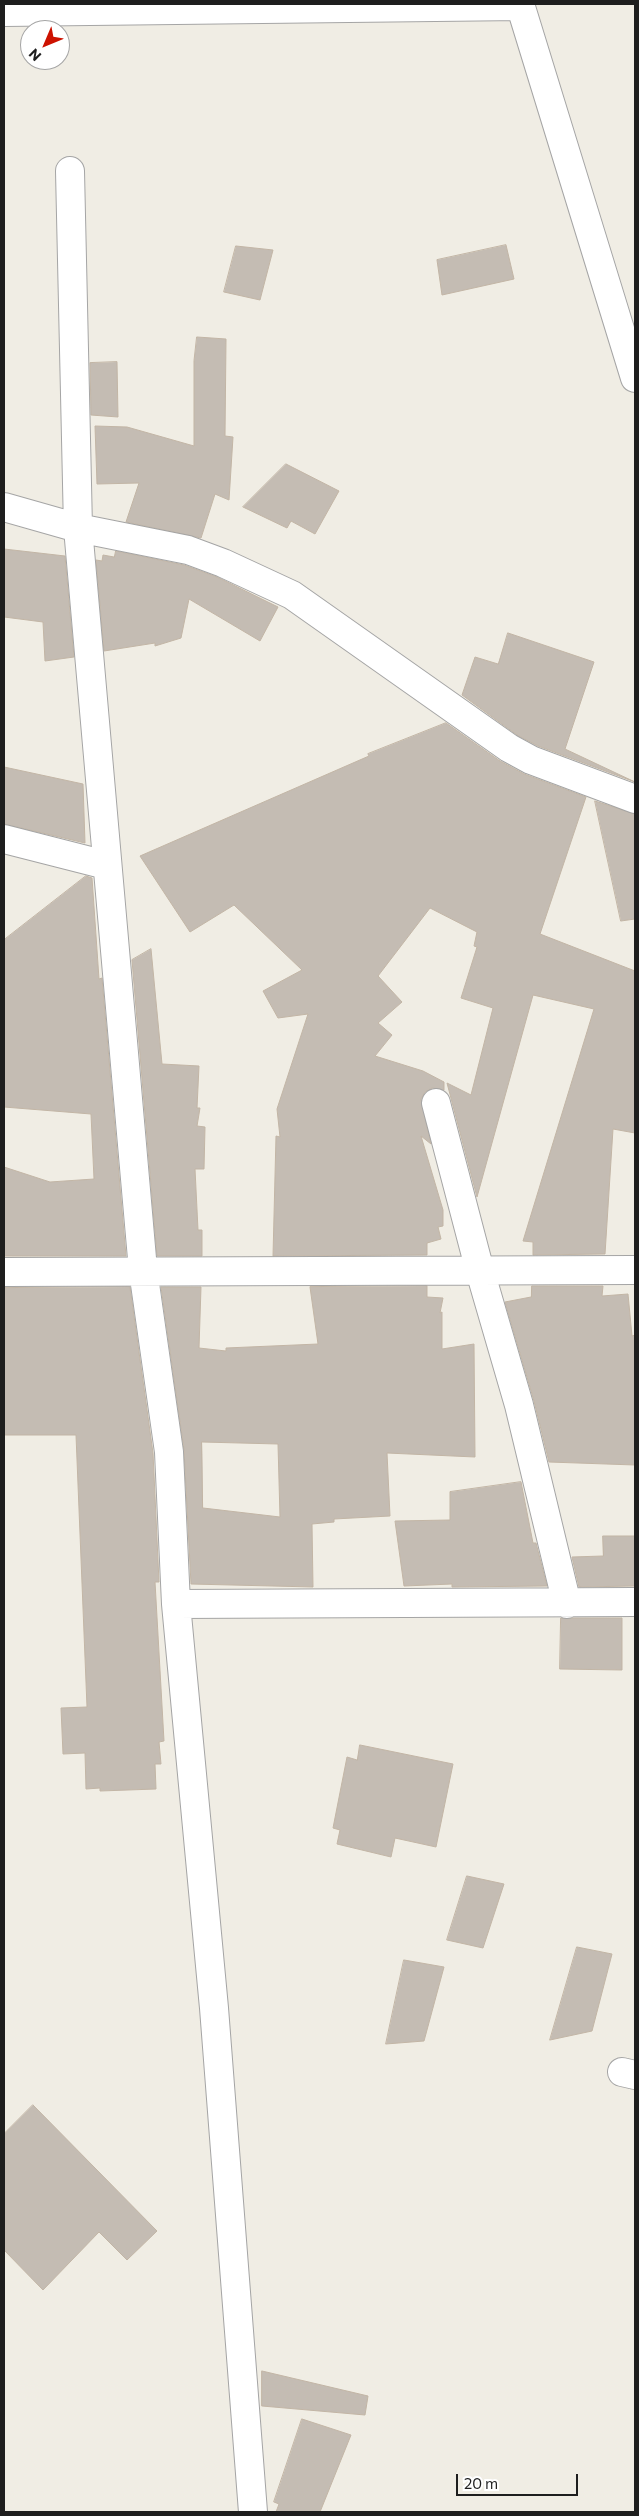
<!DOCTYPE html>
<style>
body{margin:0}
#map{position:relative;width:639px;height:2516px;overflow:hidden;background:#f0ede4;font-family:Commissioner,sans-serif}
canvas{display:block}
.frame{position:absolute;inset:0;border:5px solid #1e1e1e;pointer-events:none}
.north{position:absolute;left:20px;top:20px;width:50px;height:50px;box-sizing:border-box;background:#fff;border:1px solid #a5a5a5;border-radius:50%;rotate:225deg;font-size:14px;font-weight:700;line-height:20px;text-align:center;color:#1e1e1e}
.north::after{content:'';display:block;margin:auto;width:18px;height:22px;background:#cd1200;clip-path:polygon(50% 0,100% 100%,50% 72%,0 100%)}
.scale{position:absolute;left:456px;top:2474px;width:122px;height:22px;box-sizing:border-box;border:2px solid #1e1e1e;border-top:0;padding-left:6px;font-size:15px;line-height:18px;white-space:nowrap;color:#1e1e1e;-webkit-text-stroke:4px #fff;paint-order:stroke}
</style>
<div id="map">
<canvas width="639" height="2516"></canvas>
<div class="frame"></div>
<div class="north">N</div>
<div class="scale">20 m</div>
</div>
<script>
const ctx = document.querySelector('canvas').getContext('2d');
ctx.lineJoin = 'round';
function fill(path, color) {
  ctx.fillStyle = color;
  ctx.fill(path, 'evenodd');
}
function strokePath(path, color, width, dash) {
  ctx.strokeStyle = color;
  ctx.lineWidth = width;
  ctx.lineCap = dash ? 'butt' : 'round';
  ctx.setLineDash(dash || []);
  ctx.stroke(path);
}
const building = new Path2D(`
 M 506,245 L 514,279 L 442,295 L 437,260 Z
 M 236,246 L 273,250 L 260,300 L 224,292 Z
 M 197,337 L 226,339 L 225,436 L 233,437 L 229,500 L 215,494 L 201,538 L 126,522 L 139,483 L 97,484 L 95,426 L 127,427 L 194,446 L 194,361 Z
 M 117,362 L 118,417 L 91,415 L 90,363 Z
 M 286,464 L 339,491 L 315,534 L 291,521 L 287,528 L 243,507 Z
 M 4,549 L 65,556 L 74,657 L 45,661 L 43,622 L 4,617 Z
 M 116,551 L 184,565 L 217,577 L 278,607 L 260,641 L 189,599 L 181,638 L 155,646 L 155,643 L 104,651 L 96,560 L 102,561 L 103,555 L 114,557 Z
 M 508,633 L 594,662 L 565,749 L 635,782 L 538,746 L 517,735 L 462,695 L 475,657 L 498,664 Z
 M 446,723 L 500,761 L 524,774 L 586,797 L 540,934 L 635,971 L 635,1133 L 613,1129 L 605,1254 L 533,1255 L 533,1242 L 523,1241 L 594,1009 L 533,995 L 477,1197 L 447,1083 L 471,1095 L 493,1008 L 461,998 L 477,947 L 474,946 L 477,932 L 430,908 L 378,976 L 402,1002 L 378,1023 L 392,1035 L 375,1056 L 423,1071 L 444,1082 L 444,1090 L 432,1088 L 425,1092 L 421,1099 L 431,1144 L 421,1136 L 443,1210 L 443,1226 L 438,1227 L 441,1239 L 427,1243 L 427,1255 L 273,1256 L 276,1136 L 280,1137 L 277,1109 L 308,1014 L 278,1018 L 263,991 L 302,970 L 234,905 L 190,932 L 140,856 L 369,756 L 368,754 Z
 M 4,767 L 83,784 L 85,843 L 4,824 Z
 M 595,801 L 635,814 L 635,919 L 621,921 Z
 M 86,876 L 92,878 L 99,979 L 102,978 L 126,1256 L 4,1256 L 4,1167 L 50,1182 L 94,1179 L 91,1114 L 4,1107 L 4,940 Z
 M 151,949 L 162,1064 L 199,1066 L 197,1108 L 200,1108 L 197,1126 L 205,1127 L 204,1169 L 195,1169 L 198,1230 L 202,1230 L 202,1256 L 157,1256 L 132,960 Z
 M 427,1286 L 427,1297 L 443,1298 L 440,1313 L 442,1312 L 442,1349 L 474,1344 L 475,1457 L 387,1453 L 390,1516 L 334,1519 L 334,1522 L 312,1524 L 313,1587 L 191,1584 L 184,1450 L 161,1287 L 201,1287 L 199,1348 L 226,1351 L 226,1348 L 318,1344 L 310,1287 ZM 202,1442 L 278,1444 L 280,1517 L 203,1508 Z
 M 532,1286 L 603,1286 L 602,1296 L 628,1294 L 632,1336 L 635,1335 L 635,1465 L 549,1462 L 534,1401 L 505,1302 L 531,1297 Z
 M 130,1287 L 153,1453 L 159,1582 L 155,1582 L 164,1741 L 159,1742 L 161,1764 L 155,1764 L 156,1789 L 100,1791 L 100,1788 L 86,1789 L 85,1753 L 63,1754 L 61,1708 L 87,1707 L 76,1435 L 4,1435 L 4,1288 Z
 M 521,1482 L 533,1543 L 536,1543 L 547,1586 L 452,1587 L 452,1584 L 404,1586 L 395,1521 L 450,1520 L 450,1492 Z
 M 603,1536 L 635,1536 L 635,1586 L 579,1587 L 572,1557 L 603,1556 Z
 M 561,1618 L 622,1618 L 622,1670 L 560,1669 Z
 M 360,1745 L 453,1764 L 436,1847 L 395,1838 L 391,1857 L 337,1844 L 340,1830 L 333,1828 L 347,1757 L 357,1760 Z
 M 467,1876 L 504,1884 L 483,1948 L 447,1940 Z
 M 577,1947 L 612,1954 L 592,2031 L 550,2040 Z
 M 404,1960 L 444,1967 L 424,2041 L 386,2044 Z
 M 33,2105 L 157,2231 L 127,2260 L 99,2232 L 43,2290 L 4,2250 L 4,2134 Z
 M 262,2371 L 368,2396 L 365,2415 L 262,2406 Z
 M 302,2419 L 351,2435 L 320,2512 L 276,2512 L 279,2504 L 274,2502 Z`);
const street = new Path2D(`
 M 520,4 L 635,378
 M 4,12 L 521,6
 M 70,171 L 78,528 L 143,1270 L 169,1452 L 176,1604 L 214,2008 L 253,2512
 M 4,507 L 78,528 L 188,550 L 223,563 L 292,595 L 509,748 L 531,760 L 635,799
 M 4,839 L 106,865
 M 436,1103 L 480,1271 L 519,1405 L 567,1604
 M 4,1272 L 635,1270
 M 176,1604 L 635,1602
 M 622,2072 L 635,2075`);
fill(building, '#c4bcb3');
strokePath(building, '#c2b5a5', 1);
strokePath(street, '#a5a5a5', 30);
strokePath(street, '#fff', 28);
</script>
